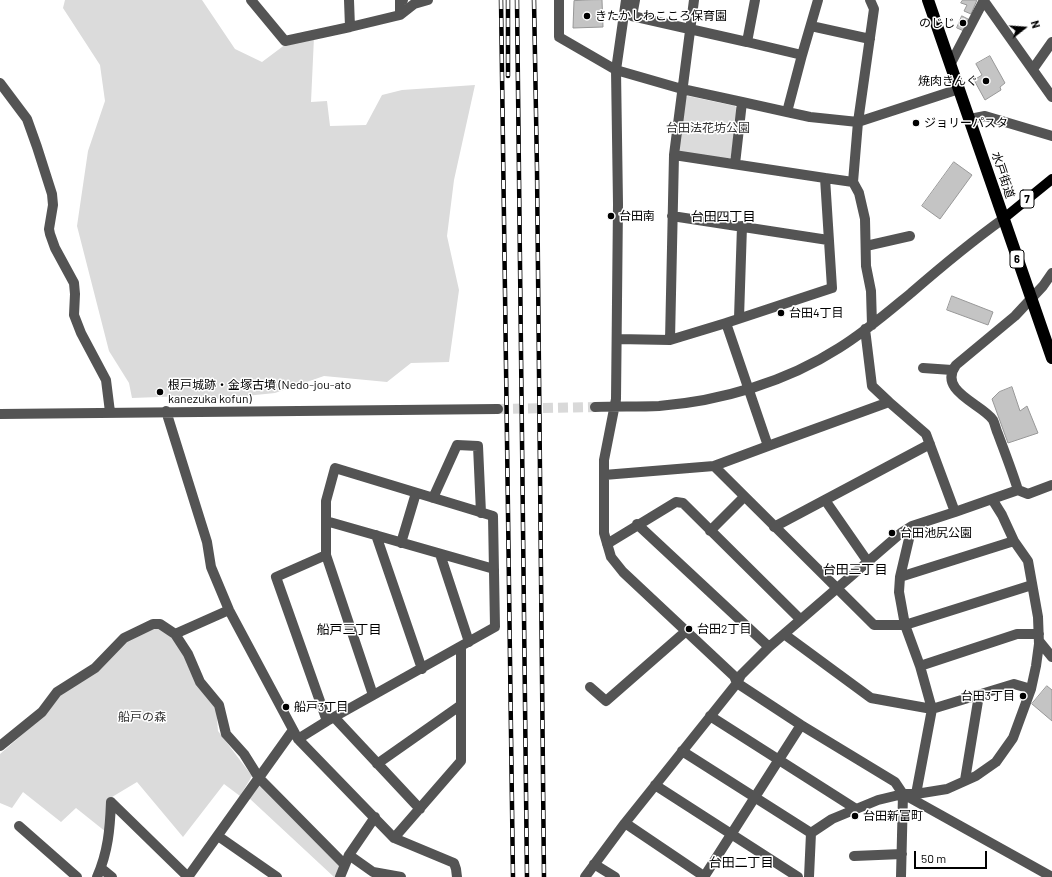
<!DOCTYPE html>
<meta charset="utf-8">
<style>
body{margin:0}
#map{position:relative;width:1052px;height:877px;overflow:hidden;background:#fff;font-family:Barlow,sans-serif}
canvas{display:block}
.north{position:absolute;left:1004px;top:8px;width:40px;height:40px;-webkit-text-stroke:3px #fff;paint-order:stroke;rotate:73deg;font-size:11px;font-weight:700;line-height:16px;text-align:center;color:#000}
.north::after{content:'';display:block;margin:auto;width:14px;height:18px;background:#000;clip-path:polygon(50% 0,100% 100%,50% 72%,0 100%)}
.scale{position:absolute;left:914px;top:851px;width:73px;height:18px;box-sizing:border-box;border:2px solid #000;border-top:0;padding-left:5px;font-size:12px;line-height:14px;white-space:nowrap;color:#000;-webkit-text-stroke:3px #fff;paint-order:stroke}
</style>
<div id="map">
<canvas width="1052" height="877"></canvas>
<div class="north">N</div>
<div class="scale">50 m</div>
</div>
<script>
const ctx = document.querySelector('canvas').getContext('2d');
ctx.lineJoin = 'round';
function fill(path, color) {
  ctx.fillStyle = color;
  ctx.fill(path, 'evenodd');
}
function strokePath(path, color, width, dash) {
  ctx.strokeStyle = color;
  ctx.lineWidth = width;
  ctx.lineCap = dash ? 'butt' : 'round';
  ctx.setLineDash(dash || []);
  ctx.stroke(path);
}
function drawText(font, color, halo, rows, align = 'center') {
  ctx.font = font + ' Barlow,"Noto Sans JP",sans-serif';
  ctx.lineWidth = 3;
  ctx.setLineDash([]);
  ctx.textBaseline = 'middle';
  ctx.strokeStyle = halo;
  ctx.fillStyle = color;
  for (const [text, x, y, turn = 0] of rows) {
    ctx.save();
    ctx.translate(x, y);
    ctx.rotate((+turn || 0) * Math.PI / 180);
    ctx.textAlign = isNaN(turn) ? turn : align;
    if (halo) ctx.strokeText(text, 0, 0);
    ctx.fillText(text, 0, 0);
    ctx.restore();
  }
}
const green = new Path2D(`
 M 65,0 L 202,0 L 235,49 L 262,62 L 286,44 L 314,37 L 311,102 L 327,101 L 330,126 L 366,125 L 382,95 L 402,90 L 475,85 L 454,180 L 447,236 L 459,290 L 449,362 L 411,363 L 387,382 L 324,376 L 275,393 L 216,399 L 186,396 L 132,398 L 129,383 L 109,351 L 77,226 L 88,151 L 105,101 L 100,65 L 63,8 Z
 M 688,96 L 735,106 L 737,109 L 731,157 L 728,160 L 681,152 L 679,149 L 685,98 Z
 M 150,628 L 160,628 L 174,636 L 216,707 L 218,731 L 252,776 L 240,796 L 224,784 L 183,837 L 137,782 L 107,800 L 106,832 L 76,808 L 61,822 L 23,792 L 12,808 L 0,803 L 0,754 L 47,713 L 60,693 L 126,640 Z
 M 259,781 L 341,864 L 336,877 L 334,877 L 249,798 Z`);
const building = new Path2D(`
 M 602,0 L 603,27 L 573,28 L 574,1 Z
 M 963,0 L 977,0 L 971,14 L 964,11 L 967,5 L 961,3 Z
 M 962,16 L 970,20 L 964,31 L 957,28 Z
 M 990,56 L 1005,83 L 1000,87 L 1001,90 L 985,100 L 974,80 L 982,75 L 976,64 Z
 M 954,162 L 972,175 L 940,219 L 922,206 Z
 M 952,296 L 993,312 L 988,325 L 947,310 Z
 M 1012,387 L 1020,411 L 1027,406 L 1038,433 L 1008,443 L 992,399 L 999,392 Z
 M 1047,686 L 1052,690 L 1052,721 L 1032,704 Z`);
const minorTunnel = new Path2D(`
 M 498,409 L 595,407`);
const minor = new Path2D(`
 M 251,0 L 285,41 L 350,27 L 349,0
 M 559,0 L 559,37 L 616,70 L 682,89 L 742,102
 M 635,0 L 632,16 L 747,42
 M 870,0 L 874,9 L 858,122 L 853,182 L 859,193 L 865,219 L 866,266 L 871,291 L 872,325
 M 984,1 L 1052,97
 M 400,15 L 400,1 L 403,0
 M 811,26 L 870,39
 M 350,27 L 400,15 L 414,4 L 428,0
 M 802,55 L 818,0
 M 950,65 L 984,0
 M 1033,69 L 1052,42
 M 0,83 L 27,119 L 37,147 L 52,194 L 53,205 L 49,229 L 50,234 L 55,248 L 74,283 L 75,294 L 74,315 L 81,333 L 106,380 L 110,412
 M 787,112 L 810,117 L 858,122 L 959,89
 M 970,119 L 985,116 L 1052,136
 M 674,155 L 825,178 L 832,288 L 726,323 L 768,446 L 889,402 L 926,434 L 955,512 L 912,526 L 900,577 L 899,592 L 905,625 L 920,666 L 932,709 L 916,794
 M 735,164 L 742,102 L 787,112 L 802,55 L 747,42 L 755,0
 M 825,178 L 853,182
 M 672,216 L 828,240
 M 866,246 L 910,236
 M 739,318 L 742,226
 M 865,329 L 872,386 L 889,402
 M 617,339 L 670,340 L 726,323
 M 670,340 L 674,155 L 694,0
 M 923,368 L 952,370
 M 595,407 C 616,406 637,407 659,406 C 721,401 786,382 839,348 C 865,332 888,312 911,293 C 941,267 971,242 1003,219
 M 166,411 L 207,542 L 211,567 L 229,610 L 298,739 L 394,838 L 454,863 L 456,869 L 457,877
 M 0,414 L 498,409
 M 714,466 L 874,625 L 905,625 L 1032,585
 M 604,475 L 714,466 L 768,446
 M 1018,490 L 1028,494 L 1052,485
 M 433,498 L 457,445 L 478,446 L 481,513
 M 825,500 L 868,562
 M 955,512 L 992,499
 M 326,521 L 494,569
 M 637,524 L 769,647
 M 912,526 L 901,533 L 769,647 L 741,675 L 737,683 L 801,725 L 895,782 L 903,794 L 1052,877
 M 774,527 L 930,444
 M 710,531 L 744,497
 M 376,535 L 422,669
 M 401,543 L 416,493
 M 607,544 L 676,502 L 683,503 L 800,619
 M 440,554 L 469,642
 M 326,555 L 373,695
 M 900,577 L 1014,541
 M 175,634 L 188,654 L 200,682 L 219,705 L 226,734 L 244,754 L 259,778 L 344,864
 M 784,634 L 871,698 L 932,709 L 1014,684 L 1031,689
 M 1039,641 L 1052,657
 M 920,666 L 1017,634 L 1039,634
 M 590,687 L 606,701 L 685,632
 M 710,716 L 856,809
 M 334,717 L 420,809
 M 327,721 L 461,646
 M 298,739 L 327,721 L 276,577 L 326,555 L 326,501 L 335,468 L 493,516 L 495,627 L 461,646 L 461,761 L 394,838
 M 0,746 L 42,712 L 57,692 L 95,668 L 124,638 L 153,624 L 160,624 L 175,634 L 229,610
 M 682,751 L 811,833
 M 377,764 L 461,705
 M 965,780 L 979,695
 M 655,785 L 798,877
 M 111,802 L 188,877
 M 625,823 L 705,877
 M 19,826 L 77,877
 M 218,836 L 277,877
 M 349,855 L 373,872 L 401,877
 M 854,856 L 902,854
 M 594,864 L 615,877
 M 101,868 L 112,877
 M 97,877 C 108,852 110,829 111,802
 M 188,877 L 293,730
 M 340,877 L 349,855 L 375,817
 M 585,877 L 625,823 L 737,683 L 734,676 L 623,572 L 611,557 L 604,533 L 604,460 L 616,399 L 618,204 L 616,70 L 626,0
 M 704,877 L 801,725
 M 809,877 L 811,833 L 832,819 L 878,800 L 903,794 L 916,794 L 947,789 L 976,776 L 996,762 L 1013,738 L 1031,689 L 1036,666 L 1039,644 L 1038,617 L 1028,561 L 1014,541 L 1002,515 L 992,499 L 1018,490 C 1012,471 1005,453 998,434 C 996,430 995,424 993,420 C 982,404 937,391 956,365 L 1015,316 L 1043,286 L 1052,273
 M 901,877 L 903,794`);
const major = new Path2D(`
 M 1003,219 L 1052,179`);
const highway = new Path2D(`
 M 928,0 L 1052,358`);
const rail = new Path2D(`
 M 501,0 L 513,877
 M 508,0 L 508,76
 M 517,0 L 527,877
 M 534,0 L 537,169 L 544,877`);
const markers = [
 [587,16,4,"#000"],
 [963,23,4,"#000"],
 [986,81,4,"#000"],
 [916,123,4,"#000"],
 [611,216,4,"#000"],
 [781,313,4,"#000"],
 [160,392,4,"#000"],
 [892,533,4,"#000"],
 [689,629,4,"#000"],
 [1023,696,4,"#000"],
 [286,707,4,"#000"],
 [855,816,4,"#000"]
];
const shields = [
 [1027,199,14],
 [1017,259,14]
];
const shieldNames = [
 ["7",1027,199],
 ["6",1017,259]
];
const poiNames = [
 ["きたかしわこころ保育園",595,16],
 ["のじじ",955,23,"right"],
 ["焼肉きんぐ",978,81,"right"],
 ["ジョリーパスタ",924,123],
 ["台田南",619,216],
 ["台田4丁目",789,313],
 ["根戸城跡・金塚古墳 (Nedo-jou-ato",168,385],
 ["kanezuka kofun)",168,399],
 ["台田池尻公園",900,533],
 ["台田2丁目",697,629],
 ["台田3丁目",1015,696,"right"],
 ["船戸3丁目",294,707],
 ["台田新富町",863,816]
];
const parkNames = [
 ["台田法花坊公園",708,128],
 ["船戸の森",142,717]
];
const streetNames = [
 ["水戸街道",1003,175,72]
];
const neighbourhoodNames = [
 ["台田四丁目",723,217],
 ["台田三丁目",855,570],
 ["船戸三丁目",349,630],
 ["台田二丁目",741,863]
];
fill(green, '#dbdbdb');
fill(building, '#c4c4c4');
strokePath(building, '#989898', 1);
strokePath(minorTunnel, '#d9d9d9', 10, [10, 5]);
strokePath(minor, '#545454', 10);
strokePath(major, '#000', 10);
strokePath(highway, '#000', 12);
strokePath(rail, '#000', 4.5);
strokePath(rail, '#fff', 3, [9]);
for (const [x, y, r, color] of markers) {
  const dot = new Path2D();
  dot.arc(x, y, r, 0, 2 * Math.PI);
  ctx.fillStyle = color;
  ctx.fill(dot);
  strokePath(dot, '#fff', 1.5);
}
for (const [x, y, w] of shields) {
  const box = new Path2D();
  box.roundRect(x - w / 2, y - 9, w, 18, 3);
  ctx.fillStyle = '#fff';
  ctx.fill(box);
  strokePath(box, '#000', 1);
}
drawText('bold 11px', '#000', null, shieldNames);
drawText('12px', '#000', '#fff', poiNames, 'left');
drawText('12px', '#323232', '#fff', parkNames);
drawText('12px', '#000', '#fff', streetNames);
drawText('13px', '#000', '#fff', neighbourhoodNames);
</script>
